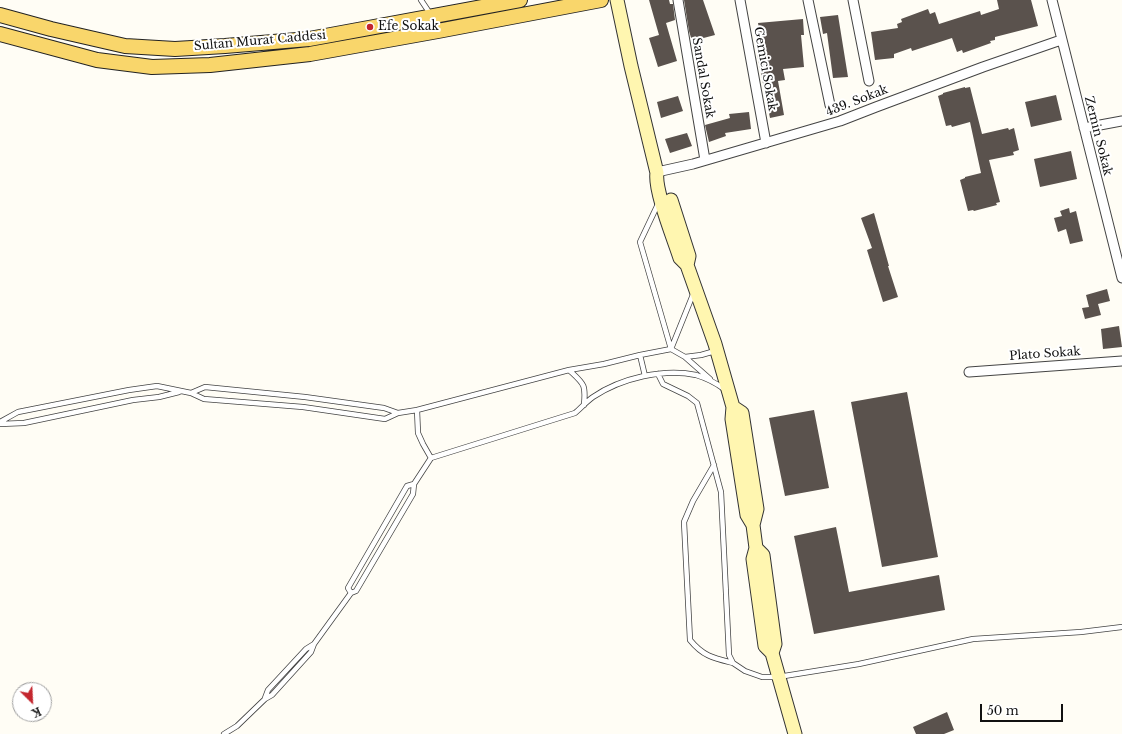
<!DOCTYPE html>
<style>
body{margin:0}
#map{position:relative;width:1122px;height:734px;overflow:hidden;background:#fffdf5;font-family:"Libre Baskerville",serif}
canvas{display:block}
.north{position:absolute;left:12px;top:682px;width:40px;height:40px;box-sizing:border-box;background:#fff;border:1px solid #a0a0a0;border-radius:50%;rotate:156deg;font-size:11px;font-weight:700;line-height:16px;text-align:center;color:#111}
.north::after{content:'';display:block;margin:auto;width:14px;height:18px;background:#c4262e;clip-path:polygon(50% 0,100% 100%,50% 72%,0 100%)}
.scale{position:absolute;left:980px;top:704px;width:83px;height:18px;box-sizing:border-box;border:2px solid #111;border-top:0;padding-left:5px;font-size:12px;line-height:14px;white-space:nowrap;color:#111;-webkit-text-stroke:3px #fff;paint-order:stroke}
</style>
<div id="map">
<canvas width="1122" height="734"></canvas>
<div class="north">K</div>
<div class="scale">50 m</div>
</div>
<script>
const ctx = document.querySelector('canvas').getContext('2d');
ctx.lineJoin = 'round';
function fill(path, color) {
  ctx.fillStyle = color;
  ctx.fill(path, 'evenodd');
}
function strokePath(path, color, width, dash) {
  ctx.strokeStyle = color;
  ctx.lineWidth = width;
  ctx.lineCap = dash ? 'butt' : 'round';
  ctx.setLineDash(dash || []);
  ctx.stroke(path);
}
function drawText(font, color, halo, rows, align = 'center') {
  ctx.font = font + ' "Libre Baskerville",serif';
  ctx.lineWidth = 4;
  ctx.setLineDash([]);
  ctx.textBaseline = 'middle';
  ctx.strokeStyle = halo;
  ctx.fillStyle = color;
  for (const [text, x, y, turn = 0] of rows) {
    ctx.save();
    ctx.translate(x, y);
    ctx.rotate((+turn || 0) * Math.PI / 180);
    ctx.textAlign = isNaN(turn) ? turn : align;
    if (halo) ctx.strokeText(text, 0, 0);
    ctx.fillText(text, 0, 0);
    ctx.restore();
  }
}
const building = new Path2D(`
 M 649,0 L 669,0 L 670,4 L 673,4 L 675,20 L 666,23 L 677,61 L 658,67 L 649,38 L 659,35 Z
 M 684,0 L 703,0 L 715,35 L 692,41 L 689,31 Z
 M 997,0 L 1031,0 L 1038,26 L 995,37 L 995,40 L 990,41 L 991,43 L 963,53 L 962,50 L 957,52 L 952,38 L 912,51 L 911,48 L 894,54 L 894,58 L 875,60 L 871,32 L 898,28 L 897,24 L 902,22 L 901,19 L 928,9 L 930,14 L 935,12 L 939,24 L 980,11 L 981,15 L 999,9 Z
 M 838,15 L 848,77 L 833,78 L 827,33 L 823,34 L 820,17 Z
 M 803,19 L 804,35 L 801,35 L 804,67 L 783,69 L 785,80 L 778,81 L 784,115 L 770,118 L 757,54 L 761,53 L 756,29 L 759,28 L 758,23 Z
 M 965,87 L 965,88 L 970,87 L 982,134 L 1008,128 L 1009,130 L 1014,128 L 1019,150 L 1013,152 L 1014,155 L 989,160 L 1000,202 L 996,203 L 997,205 L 974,211 L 973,210 L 968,211 L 960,180 L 965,178 L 965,177 L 981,173 L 970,122 L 952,127 L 951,125 L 946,126 L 938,96 L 943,94 L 943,93 Z
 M 1056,95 L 1062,120 L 1031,127 L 1025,102 Z
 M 678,96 L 683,111 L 661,118 L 657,102 Z
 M 749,112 L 751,129 L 725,133 L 726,136 L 709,142 L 705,125 L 730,118 L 729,114 Z
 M 687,133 L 692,146 L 670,153 L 665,139 Z
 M 1071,151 L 1077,179 L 1040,187 L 1034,159 Z
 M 1069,208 L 1070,213 L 1076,211 L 1083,241 L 1070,244 L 1066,229 L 1058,232 L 1054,218 L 1062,216 L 1060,211 Z
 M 874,213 L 889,266 L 888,266 L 898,297 L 883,302 L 867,250 L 872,248 L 861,218 Z
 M 1107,289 L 1110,301 L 1098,304 L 1101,315 L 1085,319 L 1082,308 L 1089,307 L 1086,295 Z
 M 1119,326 L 1122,347 L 1103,349 L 1101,329 Z
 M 907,392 L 938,557 L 882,567 L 851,402 Z
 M 814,410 L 829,488 L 785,496 L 769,418 Z
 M 836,527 L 849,592 L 939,575 L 945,610 L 814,634 L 794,536 Z
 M 947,712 L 954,730 L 944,734 L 916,734 L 913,727 Z`);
const lane = new Path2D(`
 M 421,0 L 431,15
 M 658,204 L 640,242 L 671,349 L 685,357 L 710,379
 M 685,357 L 701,355 L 715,351
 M 569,370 L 604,364 L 640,355
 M 658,374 L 663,384 L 688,396 L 697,403 L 721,492 L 729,655 L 733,663 L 745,671 L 762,677 L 778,677 L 859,664 L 973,639 L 1081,632 L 1122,627
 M 645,376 L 640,355 L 671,349 L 694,292
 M 191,393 L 205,387 L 305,397 L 384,408 L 398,413
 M 417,410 L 569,370 C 584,384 586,384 584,405
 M 0,422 L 18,412 L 129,390 L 157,386 L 191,393 L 204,399 L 303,407 L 385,419 L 398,413 L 417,410 L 418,433 L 423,444 L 431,458
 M 0,424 L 24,423 L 133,400 L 159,397 L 179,392
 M 714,465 L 693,501 L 684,522 L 690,640 C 703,656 713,658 733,663
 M 351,593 L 348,588 L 407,486 L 414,484
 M 265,698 L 268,690 L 306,649 L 314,644
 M 224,734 L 237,726 L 265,699 L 272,695 L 311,652 L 314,644 L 351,593 L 356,591 L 413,494 L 414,484 L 431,458 L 575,413 C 581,408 587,401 593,397 C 621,378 664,368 696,375 C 706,378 716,383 724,389`);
const street = new Path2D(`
 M 678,0 L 705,160
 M 740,0 L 766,143
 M 808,0 L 830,105
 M 853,0 L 869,81
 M 1052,0 L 1122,278
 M 1084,128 L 1122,121
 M 657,172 L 693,164 L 840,121 L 876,107 L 983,67 L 1061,40
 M 969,372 L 1122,361`);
const secondary = new Path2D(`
 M 617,0 L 631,66 L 657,173 C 654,190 674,239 680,258 L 687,265 L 715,344 L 733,407 L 732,419 L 747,515 L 753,525
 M 671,200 L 689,256 L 687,265
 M 733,407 L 742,413 L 757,509 L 753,525 L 756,548 L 753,559 L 765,646 L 772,653 L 795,734
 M 756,548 L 763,555 L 775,644 L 772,653`);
const primary = new Path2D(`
 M 0,15 L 51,29 L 125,46 L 175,49 L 225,46 L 309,39 L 520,0
 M 0,34 L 97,60 L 152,67 L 210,65 L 310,54 L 438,31 L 601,0`);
const markers = [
 [370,27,4,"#c4262e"]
];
const poiNames = [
 ["Efe Sokak",378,27]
];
const streetNames = [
 ["Sultan Murat Caddesi",260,41,-5],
 ["Gemici Sokak",765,69,80],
 ["Sandal Sokak",703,78,80],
 ["439. Sokak",857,101,-21],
 ["Zemin Sokak",1098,136,76],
 ["Plato Sokak",1045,354,-4]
];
fill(building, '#5a524d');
strokePath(lane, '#444', 6);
strokePath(street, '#444', 11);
strokePath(secondary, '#333', 15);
strokePath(primary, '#222', 16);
strokePath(lane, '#fff', 4.5);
strokePath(street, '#fff', 9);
strokePath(secondary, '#fff6b0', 13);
strokePath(primary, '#f9d66b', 14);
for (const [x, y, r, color] of markers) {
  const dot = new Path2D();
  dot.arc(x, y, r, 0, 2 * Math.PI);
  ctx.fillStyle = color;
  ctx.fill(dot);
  strokePath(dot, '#fff', 1.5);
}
drawText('12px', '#111', '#fff', poiNames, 'left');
drawText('12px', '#111', '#fff', streetNames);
</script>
